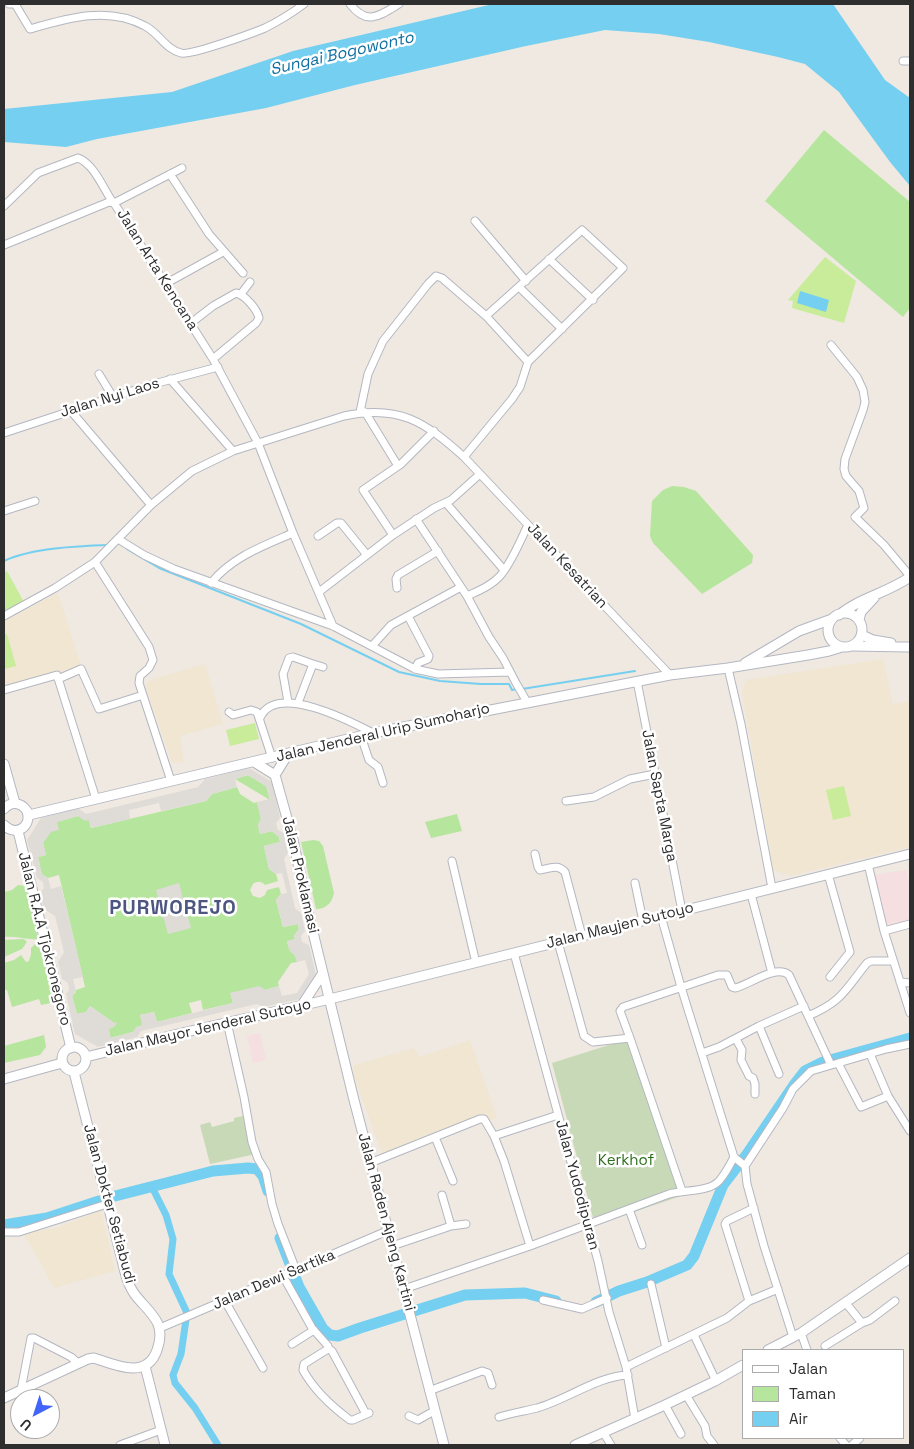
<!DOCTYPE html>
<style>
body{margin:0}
#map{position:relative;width:914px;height:1449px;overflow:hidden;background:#efe9e1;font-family:"Space Grotesk",sans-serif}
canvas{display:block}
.frame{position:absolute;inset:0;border:5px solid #2e2e2e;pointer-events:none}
.legend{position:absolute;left:742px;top:1349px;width:162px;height:90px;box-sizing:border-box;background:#fff;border:1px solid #ababab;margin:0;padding:6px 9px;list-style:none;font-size:15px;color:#2e2e2e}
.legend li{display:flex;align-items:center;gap:10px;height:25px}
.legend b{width:25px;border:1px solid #ababab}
.north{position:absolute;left:10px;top:1389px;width:50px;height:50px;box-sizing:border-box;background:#fff;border:1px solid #ababab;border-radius:50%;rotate:220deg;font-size:14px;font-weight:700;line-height:20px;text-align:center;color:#2e2e2e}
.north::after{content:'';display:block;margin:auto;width:18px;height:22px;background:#4264fb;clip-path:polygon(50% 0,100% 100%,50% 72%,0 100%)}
</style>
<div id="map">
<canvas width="914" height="1449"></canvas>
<div class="frame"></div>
<ul class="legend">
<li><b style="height:6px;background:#fff"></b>Jalan</li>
<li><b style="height:14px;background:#b6e59e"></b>Taman</li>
<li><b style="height:14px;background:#75cff0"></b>Air</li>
</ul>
<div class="north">U</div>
</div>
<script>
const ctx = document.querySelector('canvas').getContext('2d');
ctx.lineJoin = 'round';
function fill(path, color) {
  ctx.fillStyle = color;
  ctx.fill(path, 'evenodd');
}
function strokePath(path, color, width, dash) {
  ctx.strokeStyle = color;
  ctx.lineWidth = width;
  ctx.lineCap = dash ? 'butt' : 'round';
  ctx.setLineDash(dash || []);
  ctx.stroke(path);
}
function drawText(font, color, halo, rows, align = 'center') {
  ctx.font = font + ' "Space Grotesk",sans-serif';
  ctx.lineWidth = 5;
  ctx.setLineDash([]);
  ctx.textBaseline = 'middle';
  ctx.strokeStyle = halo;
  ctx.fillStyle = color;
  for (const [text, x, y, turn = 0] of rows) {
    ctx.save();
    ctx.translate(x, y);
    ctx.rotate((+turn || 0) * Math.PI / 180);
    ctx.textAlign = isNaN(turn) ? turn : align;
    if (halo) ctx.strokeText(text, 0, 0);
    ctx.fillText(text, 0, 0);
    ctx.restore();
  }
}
const education = new Path2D(`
 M 58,593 L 81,666 L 4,687 L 4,621 Z
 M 883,659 L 893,704 L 909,701 L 910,707 L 910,847 L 791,876 L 773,870 L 742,692 L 746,680 Z
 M 205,664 L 223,724 L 180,736 L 184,762 L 172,763 L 145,685 L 153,679 Z
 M 470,1040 L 497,1118 L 383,1157 L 354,1076 L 354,1065 L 414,1048 L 419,1057 Z
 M 101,1210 L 115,1271 L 54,1288 L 23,1232 L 57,1228 Z`);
const medical = new Path2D(`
 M 906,870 L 910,887 L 910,923 L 903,930 L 889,936 L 873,875 Z
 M 260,1033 L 266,1060 L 253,1063 L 247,1036 Z`);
const green = new Path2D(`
 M 824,130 L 910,202 L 910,308 L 903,317 L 765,201 Z
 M 672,486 L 684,487 L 696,491 L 753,555 L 752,563 L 702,594 L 653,543 L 650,536 L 652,501 L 663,490 Z
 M 248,775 L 266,786 L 270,800 L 235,779 Z
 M 237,787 L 240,794 L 254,803 L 257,802 L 261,819 L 258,825 L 260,834 L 272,831 L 279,837 L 280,842 L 264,846 L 269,869 L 276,874 L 278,881 L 265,885 C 261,881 257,881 253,884 L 250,890 L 253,896 L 260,898 L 265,895 L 267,890 L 279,887 L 281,894 L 276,900 L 283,927 L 298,924 L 299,929 L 294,936 L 295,939 L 287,942 L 290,951 L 295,955 L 297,962 L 291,963 L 278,982 L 279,986 L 265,990 L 231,993 L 233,1003 L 203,1010 L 201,1000 L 189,1003 L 192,1013 L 157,1022 L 154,1012 L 140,1015 L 143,1025 L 133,1032 L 110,1038 L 108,1028 L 114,1023 L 90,1006 L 86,1012 L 77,1014 L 72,996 L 76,992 L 76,990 L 85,987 L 59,875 L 48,878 L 42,875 L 38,857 L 46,855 L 43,843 L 56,822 L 78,816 L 85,820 L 89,820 L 91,828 L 206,801 L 212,794 Z
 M 457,814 L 462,831 L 431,838 L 425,822 Z
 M 313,840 L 319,841 L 323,846 L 334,893 C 332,903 326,909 316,909 L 301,842 Z
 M 18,885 L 26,886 L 38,939 C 27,940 16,936 4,937 L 4,892 L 12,890 Z
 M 24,939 L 27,942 L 22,949 L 4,957 L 4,940 Z
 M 35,944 L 41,950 L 55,1002 L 41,1005 L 39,999 L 12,1007 L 7,990 L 4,990 L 4,963 L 14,960 L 21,955 L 26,962 L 29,961 L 31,954 L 31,948 Z
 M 44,1035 L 46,1047 L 40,1055 L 4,1063 L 4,1046 Z`);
const cemetery = new Path2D(`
 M 631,1038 L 687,1194 L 595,1225 L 552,1063 Z
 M 247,1115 L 256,1154 L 210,1164 L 200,1125 L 210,1122 L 212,1127 L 234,1121 L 234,1118 Z`);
const pitch = new Path2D(`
 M 825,257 L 856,281 L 844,323 L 792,308 L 793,301 L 788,300 Z
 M 7,571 L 25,604 L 4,614 L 4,573 Z
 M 4,634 L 7,634 L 16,666 L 4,669 Z
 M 255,723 L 259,739 L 230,746 L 226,730 Z
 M 844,786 L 851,816 L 833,820 L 826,790 Z`);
const plaza = new Path2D(`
 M 249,768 L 272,782 L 280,818 L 276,823 L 278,830 L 284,833 L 288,853 L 284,859 L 295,908 L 301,913 L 305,931 L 301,936 L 302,942 L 309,945 L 316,975 L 301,999 L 263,1007 L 257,1004 L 180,1022 L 141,1031 L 137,1037 L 98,1047 L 75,1034 L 66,994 L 69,990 L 68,983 L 62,979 L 58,962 L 64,952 L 55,916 L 44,909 L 40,893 L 44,888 L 43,882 L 37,878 L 27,840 L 41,818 L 78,808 L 86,814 L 198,787 L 205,779 ZM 248,775 L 266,786 L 270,799 L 257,802 L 261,819 L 258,825 L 260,834 L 272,831 L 279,837 L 280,842 L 264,846 L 269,869 L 276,874 L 282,873 L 287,893 L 281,894 L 276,900 L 283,927 L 298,924 L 299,928 L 294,936 L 295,939 L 287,941 L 290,951 L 295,955 L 297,962 L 305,960 L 309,974 L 297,993 L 282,996 L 279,986 L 266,990 L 259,986 L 230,993 L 233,1003 L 157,1022 L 154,1012 L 140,1015 L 142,1025 L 136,1027 L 133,1032 L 111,1038 L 109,1029 L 114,1027 L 118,1022 L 114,1023 L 90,1006 L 86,1012 L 77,1014 L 72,996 L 76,991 L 73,979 L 83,977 L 61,886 L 51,889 L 48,878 L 42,874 L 38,857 L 46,855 L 43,843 L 51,832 L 59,830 L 57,822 L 78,816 L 85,821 L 89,820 L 91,828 L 130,819 L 129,810 L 159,803 L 161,811 L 206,801 L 212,794 L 237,787 L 235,779 Z
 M 179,883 L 191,928 L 168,934 L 156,890 Z`);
const water = new Path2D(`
 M 493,4 L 833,4 L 885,80 L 910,98 L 910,186 L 890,162 L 839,92 L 805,64 L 778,57 L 709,42 L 659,34 L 605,30 L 526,46 L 355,85 L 266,108 L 97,139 L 66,147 L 4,142 L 4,109 L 172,92 L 293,51 Z
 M 800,291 L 829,300 L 826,312 L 797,303 Z`);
const stream = new Path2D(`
 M 127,549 L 159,568 L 301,624 L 399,672 L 440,681 L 481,684 L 509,684 L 512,690 L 517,689
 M 4,561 C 31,548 78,546 109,545
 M 522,689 L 635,671`);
const canal = new Path2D(`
 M 152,1187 L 166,1215 L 173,1239 L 169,1274 L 187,1313 L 181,1354 L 173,1375 L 175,1383 L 195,1408 L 218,1445`);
const river = new Path2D(`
 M 115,1196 L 213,1171 L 248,1168 L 257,1169 L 263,1176 L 268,1191
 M 4,1225 L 47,1218 L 99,1201
 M 280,1238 L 299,1287 L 323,1329 L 330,1335 L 338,1336 L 360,1328 L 465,1295 L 525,1293 L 556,1301
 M 596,1302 L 619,1291 L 647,1282 L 687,1265 L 694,1256 L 723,1185 L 747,1154 L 794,1085 L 805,1071 L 823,1062 L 910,1038`);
const street = new Path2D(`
 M 9,4 L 15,4 L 30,29 C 68,18 108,6 145,26 C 159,33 165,49 181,53 C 190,56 253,33 265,28 C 279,21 292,13 304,4
 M 350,4 C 367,26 379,16 399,4
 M 903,61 L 910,61
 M 170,174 L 209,234 L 243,273
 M 114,203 L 182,168
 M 4,206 L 38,173 L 78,158 C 94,164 103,188 112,201
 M 475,221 L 526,281
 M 4,245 L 109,202 L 114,203 L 213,359 L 258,443 L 293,533 L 333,626
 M 549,259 L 593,300
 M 165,284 L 223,252
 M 519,287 L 562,329
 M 241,294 L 250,282
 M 191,323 L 213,306 L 236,293 C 245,295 257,309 259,318 L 256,323 L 213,359
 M 831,345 L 857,377 L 863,390 L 865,402 L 863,410 L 845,459 L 844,469 L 846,476 L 859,491 L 864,508 L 855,517 L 884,545 L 910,576
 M 99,374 L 113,397
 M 170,379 L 233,451
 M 71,411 L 151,505
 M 360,412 L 368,374 L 383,341 L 428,284 L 436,276 L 442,278 L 486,316 L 528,362
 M 365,412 L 398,466
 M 434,431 L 401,464 L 363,490 L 393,535 L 434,508 L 451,500 L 480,474
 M 4,433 L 150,385 L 218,367
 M 464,457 L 512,399 L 520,387 L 528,362 L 623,268 L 582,230 L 486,316
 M 446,503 L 504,570
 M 4,511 L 35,501
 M 416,519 L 467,596 L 489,637 L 503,658 L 516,683 L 527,702
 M 318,536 L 337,523 L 341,523 L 367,555
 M 118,539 L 144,555 L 174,569 L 333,626 L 415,669 L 438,674 L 510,672
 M 95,562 L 149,647 L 153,660 L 149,668 L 140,676 L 139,683 L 171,781
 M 211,583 C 232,557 263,546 293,533
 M 397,588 L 396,579 L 398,575 L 438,551
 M 319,592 L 393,535
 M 467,596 C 478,591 491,586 500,576 C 512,562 520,541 528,525
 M 4,616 L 55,588 L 95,562 L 151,505 L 192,471 L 233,451 L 344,416 C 399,404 425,422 464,457 L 670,675
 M 408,616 L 429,656 L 428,659 L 418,663 L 415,669
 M 372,646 L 391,625 L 461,587
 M 728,668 L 741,724 L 772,888
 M 58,679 L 81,669 L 99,709 L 143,695
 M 637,681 L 682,911
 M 4,690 L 57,675 L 96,799
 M 288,702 L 283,674 L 289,658 L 293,657 L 313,664
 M 298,703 L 313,664 L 323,667
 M 229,712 L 233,715 L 251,710 L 257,712 L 272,758
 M 260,718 C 275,682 350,721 373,733
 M 361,736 L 369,760 L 378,767 L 383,783
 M 566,801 L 594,797 L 630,779 L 655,774
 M 535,854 L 538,867 L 540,870 C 550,869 557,863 565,872 L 582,936
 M 452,861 L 476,963
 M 868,864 L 884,931 L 910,1013
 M 828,874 L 850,952 L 830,977
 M 635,883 L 643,921
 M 751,894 L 772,973
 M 661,916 L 681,987 L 734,1157 L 745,1166 L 747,1184 L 764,1246 L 793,1337
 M 884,931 L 910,924
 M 558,942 L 584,1036 L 593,1042 L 630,1038 L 682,1191
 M 514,953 L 598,1261 L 609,1312 L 626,1367 L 635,1419
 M 900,982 L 910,983
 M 808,1016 C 842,1002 845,990 867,963 L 871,961 L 893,961
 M 227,1022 L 244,1097 L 252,1142 L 258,1159 L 266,1172 L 272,1204 L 278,1224 L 296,1270
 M 759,1026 L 779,1074
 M 630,1038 L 620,1011 L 623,1007 L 718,975 L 727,975 L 732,987 L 735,988 C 749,985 776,964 789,975 L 831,1065
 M 736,1039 L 742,1050 L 741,1060 L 749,1076 L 753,1078 L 755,1084 L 755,1094
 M 702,1053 L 719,1047 L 759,1026 L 804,1006
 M 870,1054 L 888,1096 L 910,1131
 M 838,1063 L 861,1107 L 888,1096
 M 494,1136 L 558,1115
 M 435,1137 L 453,1181
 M 370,1163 L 480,1119 L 484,1119 L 494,1136 L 504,1161 L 530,1246
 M 745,1166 L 783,1108 L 793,1089 L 811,1071 L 886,1049 L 910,1044
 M 629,1209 L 642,1245
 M 451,1226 L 466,1224
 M 4,1232 L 19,1232 L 107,1204
 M 392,1246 L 451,1226 L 442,1195
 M 283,1276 L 312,1328 L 328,1346 L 328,1349 L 304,1364 L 303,1370 C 314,1390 331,1406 350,1420 L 353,1420 L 369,1413
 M 651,1284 L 666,1348
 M 404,1289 L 530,1246 L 669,1194 C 684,1190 709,1192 719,1181 C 725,1174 730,1165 734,1157
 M 543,1300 L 582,1309 L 607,1298
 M 225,1301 L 263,1368
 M 749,1301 L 725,1224 L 727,1221 L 754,1208
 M 862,1323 L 870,1320 L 895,1301
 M 160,1328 L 387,1231
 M 801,1333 L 807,1350
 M 694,1335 L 716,1381
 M 292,1344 L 314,1330
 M 825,1346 L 862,1323 L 845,1302
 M 328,1348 L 332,1351 L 366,1414
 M 626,1367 L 727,1318 L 749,1301 L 778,1289
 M 21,1390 L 31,1338 L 34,1338 L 71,1357 L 78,1363
 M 429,1391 L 482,1371 L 488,1373 L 492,1385
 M 686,1395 L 705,1426 L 707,1436 L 714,1445
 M 665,1405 L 681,1434
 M 409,1416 L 418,1420 L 434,1411
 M 499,1417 C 512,1413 525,1411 537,1408 C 566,1400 598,1376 628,1375
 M 603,1432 L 611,1445
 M 840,1438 L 846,1445
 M 120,1445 L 161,1430
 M 852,1445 L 860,1438`);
const secondary = new Path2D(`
 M828 630a17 17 0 1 1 34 0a17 17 0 1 1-34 0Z
 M 839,615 C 859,598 887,593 910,577
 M 859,620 L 861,612 L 874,598
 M 862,635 L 873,640 L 891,643
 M 852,646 L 909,647
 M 745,663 L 799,631 L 832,619
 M 288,754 L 275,775 L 293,840 L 310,920 L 354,1100 L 444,1445
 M 254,762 L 275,775
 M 4,764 L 15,803
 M 4,809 C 11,801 21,802 27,811 C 32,827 16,837 4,825
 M 29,815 L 373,733 L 670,675 L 728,668 L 808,655 L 829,651 L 842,647
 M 18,831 L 71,1048
 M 302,1005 L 323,973
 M62 1059a12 12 0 1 1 24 0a12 12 0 1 1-24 0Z
 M 86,1057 L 182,1033 L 330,999 L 910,854
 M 4,1079 L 62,1063
 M 768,1350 L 801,1333 L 910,1258
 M 145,1366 L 165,1445
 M 4,1398 L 88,1359 L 94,1358 C 115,1365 147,1380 157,1350 C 160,1342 161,1332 158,1324 C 153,1313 143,1305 136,1296 C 128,1286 125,1273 122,1260 L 74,1072
 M 575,1445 L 665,1405 L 715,1381 L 743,1365`);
const streetNames = [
 ["Jalan Arta Kencana",157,270,58],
 ["Jalan Nyi Laos",110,398,-17],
 ["Jalan Kesatrian",567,566,47],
 ["Jalan Jenderal Urip Sumoharjo",383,733,-13],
 ["Jalan Sapta Marga",659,796,79],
 ["Jalan Proklamasi",300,875,77],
 ["Jalan Mayjen Sutoyo",620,926,-14],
 ["Jalan R.A.A Tjokronegoro",44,939,76],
 ["Jalan Mayor Jenderal Sutoyo",208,1028,-13],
 ["Jalan Yudodipuran",577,1185,75],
 ["Jalan Dokter Setiabudi",109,1204,75],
 ["Jalan Raden Ajeng Kartini",386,1222,75],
 ["Jalan Dewi Sartika",274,1280,-23]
];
const parkNames = [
 ["Kerkhof",626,1161]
];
const waterNames = [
 ["Sungai Bogowonto",342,54,-13]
];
const districtNames = [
 ["PURWOREJO",173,909]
];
fill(education, '#f0e6d1');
fill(medical, '#f5dfe0');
fill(green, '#b6e59e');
fill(cemetery, '#c8d9b8');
fill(pitch, '#c9ec9a');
fill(plaza, '#dfdcd8');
fill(water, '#75cff0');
strokePath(stream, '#75cff0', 2);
strokePath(canal, '#75cff0', 7);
strokePath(river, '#75cff0', 11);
strokePath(street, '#b4b7c1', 9);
strokePath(secondary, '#b4b7c1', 11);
strokePath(street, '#fff', 7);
strokePath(secondary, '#fff', 9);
drawText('15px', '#2e2e2e', '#fff', streetNames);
drawText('15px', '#2c6e1b', '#fff', parkNames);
drawText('italic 16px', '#0d6fa3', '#fff', waterNames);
ctx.letterSpacing = '1px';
drawText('bold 20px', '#4d5680', '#fff', districtNames);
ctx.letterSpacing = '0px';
</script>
